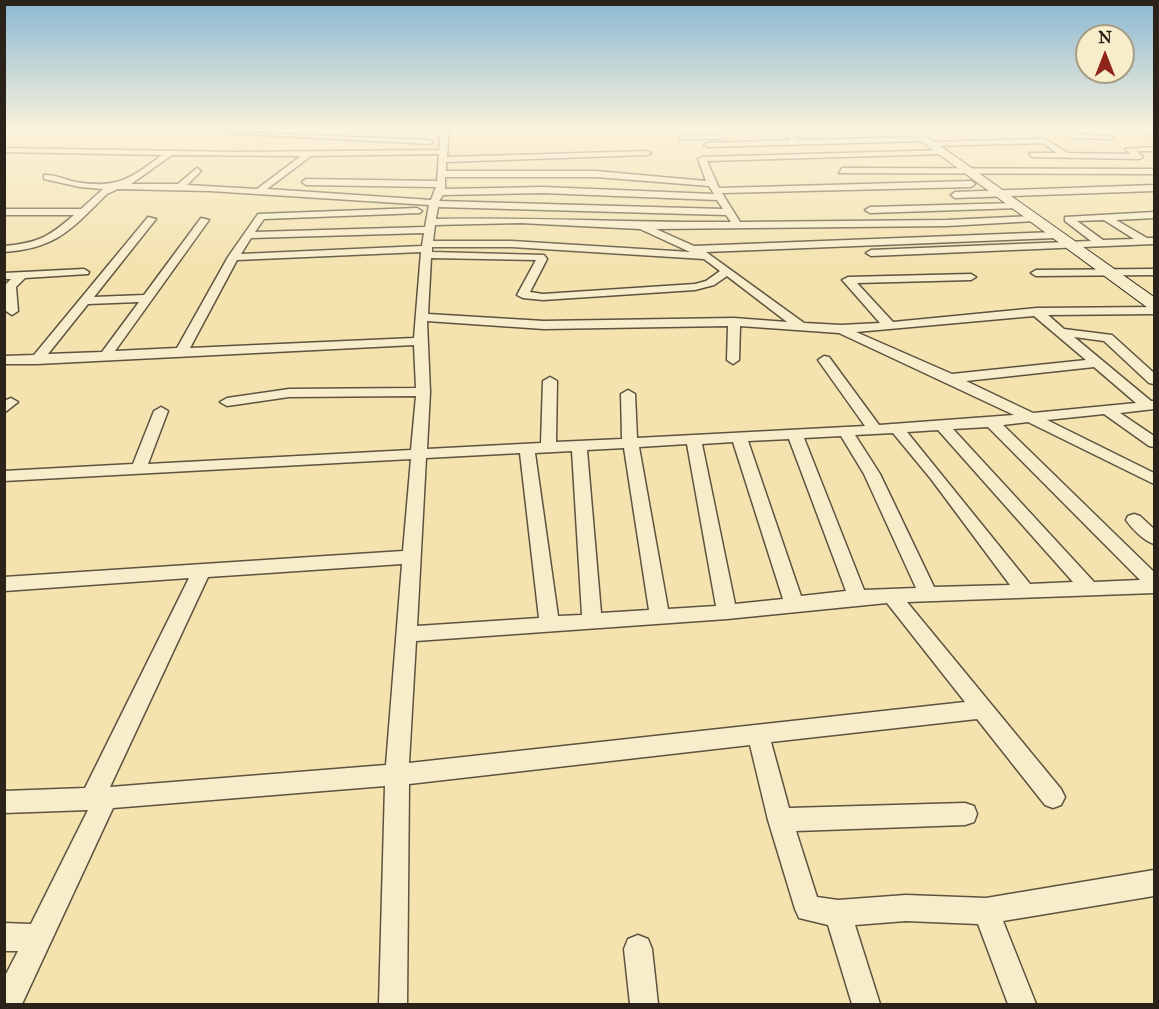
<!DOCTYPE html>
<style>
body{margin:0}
#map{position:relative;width:1159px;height:1009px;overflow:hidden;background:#f4e3af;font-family:"IM FELL Great Primer",serif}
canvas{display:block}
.frame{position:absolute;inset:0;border:6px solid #2b231a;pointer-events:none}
.north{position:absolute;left:1075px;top:24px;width:60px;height:60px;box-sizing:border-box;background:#f8edcb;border:2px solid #a69c84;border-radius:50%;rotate:0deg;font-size:16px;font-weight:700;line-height:24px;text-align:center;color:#2b231a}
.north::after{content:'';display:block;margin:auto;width:21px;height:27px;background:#8f2418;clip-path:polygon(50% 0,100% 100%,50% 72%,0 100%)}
</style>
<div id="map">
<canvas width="1159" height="1009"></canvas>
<div class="frame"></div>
<div class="north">N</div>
</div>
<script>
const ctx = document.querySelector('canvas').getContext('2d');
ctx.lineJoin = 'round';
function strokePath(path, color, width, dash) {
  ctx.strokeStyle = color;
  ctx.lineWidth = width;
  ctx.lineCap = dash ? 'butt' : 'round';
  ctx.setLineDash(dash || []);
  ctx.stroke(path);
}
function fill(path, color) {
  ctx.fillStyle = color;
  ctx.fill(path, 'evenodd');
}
const street = new Path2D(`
 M 133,128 L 429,140 L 433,142 L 429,144 Z
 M 441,128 L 449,128 L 447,157 L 647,151 L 651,153 L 647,155 L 446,162 L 446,171 L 596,171 L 706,181 L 698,159 L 702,157 L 947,150 L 944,154 L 707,161 L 719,188 L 971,181 L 975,184 L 971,187 L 722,193 L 740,222 L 947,220 L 1032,216 L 1037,219 L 1035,221 L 947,226 L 656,229 L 694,246 L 1055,232 L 1060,235 L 1055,238 L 706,252 L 804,323 L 841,325 L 880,323 L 844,282 L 842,280 L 848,277 L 971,274 L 976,277 L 971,280 L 857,283 L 893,322 L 1037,308 L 1154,307 L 1154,314 L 1048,315 L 1064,329 L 1112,335 L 1154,373 L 1154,384 L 1149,383 L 1104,341 L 1074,337 L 1151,401 L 1154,401 L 1154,409 L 1120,413 L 1154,436 L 1154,447 L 1149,446 L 1104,414 L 1047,420 L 1154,473 L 1154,484 L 1028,422 L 1003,425 L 1154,572 L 1154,593 L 907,602 L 1061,789 L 1065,797 L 1061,805 L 1053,808 L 1045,805 L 977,719 L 771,742 L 789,808 L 965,803 L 974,806 L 977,814 L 974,822 L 965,825 L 796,831 L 817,897 L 838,900 L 906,895 L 986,898 L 1154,870 L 1154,896 L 1003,921 L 1036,1004 L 1008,1004 L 978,924 L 906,921 L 855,925 L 880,1004 L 852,1004 L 828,925 L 799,918 L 795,909 L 768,820 L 750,745 L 409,784 L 407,1004 L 379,1004 L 385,786 L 113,808 L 22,1004 L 4,1004 L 4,978 L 18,951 L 4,951 L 4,923 L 31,924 L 88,810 L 4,813 L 4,791 L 85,788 L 189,578 L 4,591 L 4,577 L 403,551 L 411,459 L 4,481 L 4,471 L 133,464 L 154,411 L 161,407 L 168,411 L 148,464 L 411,450 L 416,396 L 289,397 L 227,406 L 220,402 L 227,398 L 289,389 L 416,388 L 414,345 L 37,364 L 4,364 L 4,356 L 34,355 L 148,217 L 156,219 L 94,297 L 144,295 L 201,218 L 209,220 L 115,351 L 177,348 L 228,257 L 258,214 L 417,208 L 422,211 L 420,213 L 264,219 L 255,232 L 425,227 L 429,205 L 210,191 L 118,189 L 107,194 C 71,229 58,248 4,252 L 4,246 C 38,243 49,237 74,215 L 4,215 L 4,209 L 81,209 L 103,189 L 80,187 L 44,179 L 44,175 C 54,174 66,180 76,182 C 117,189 130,179 162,155 L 4,152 L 4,148 L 235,152 L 439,150 ZM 439,154 L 437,181 L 306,179 L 302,182 L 306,185 L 436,187 L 431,200 L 267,189 L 311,156 ZM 172,155 L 301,156 L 257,189 L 187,185 L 201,171 L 197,168 L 178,184 L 131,184 ZM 445,177 L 596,177 L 709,186 L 714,194 L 543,187 L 445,189 ZM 543,193 L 717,200 L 723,209 L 439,201 L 443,195 ZM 438,207 L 726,215 L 731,222 C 632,223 535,217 436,219 ZM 520,223 L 640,229 L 690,252 L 512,241 L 433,241 L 435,225 ZM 424,233 L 422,246 L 241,254 L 251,238 ZM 432,247 L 512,247 L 704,259 L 720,271 L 706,281 L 695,284 L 543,294 L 530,292 L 547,259 L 544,255 L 432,252 ZM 421,252 L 414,338 L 190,348 L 237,260 ZM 431,258 L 536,260 L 517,295 L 523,298 L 543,300 L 695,290 L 714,285 L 727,276 L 787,322 L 734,318 L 544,321 L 428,314 ZM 139,302 L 102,352 L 48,354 L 88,304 ZM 1034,316 L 1086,360 L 952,374 L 856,332 ZM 427,321 L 544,329 L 728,326 L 727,360 L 733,364 L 739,360 L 740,326 L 839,333 L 1014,415 L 879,425 L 829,357 L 824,356 L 818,360 L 865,426 L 637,438 L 635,394 L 628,390 L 621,394 L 622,439 L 556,442 L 557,381 L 550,377 L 543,381 L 541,443 L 427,449 L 430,392 ZM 1094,367 L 1136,403 L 1033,413 L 966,381 ZM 988,427 L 1140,580 L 1094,582 L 953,429 ZM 938,430 L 1073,582 L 1030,584 L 907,432 ZM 893,433 L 931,479 L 1010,585 L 934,587 L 880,474 L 855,435 ZM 841,436 L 864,474 L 916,588 L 864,590 L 804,438 ZM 789,439 L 846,591 L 801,596 L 748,441 ZM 733,442 L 783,599 L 735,604 L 702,444 ZM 687,444 L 716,606 L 668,609 L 639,447 ZM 624,448 L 649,610 L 601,613 L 587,450 ZM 572,451 L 582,615 L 558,616 L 535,453 ZM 520,453 L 539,618 L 417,626 L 426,458 ZM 402,564 L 386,765 L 110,787 L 208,577 ZM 887,603 L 965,702 L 409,763 L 416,641 L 727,619 Z
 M 778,128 L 786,128 L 799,140 L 926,137 L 930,139 L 926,141 L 708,147 L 704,145 L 708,143 L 791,140 Z
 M 1021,128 L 1067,128 L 1076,134 L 1113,137 L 1109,139 L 1074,138 L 1063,132 Z
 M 1136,128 L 1146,128 L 1154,132 L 1154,137 Z
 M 682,135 L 720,135 L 724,137 L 720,139 L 679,139 Z
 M 1045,139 L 1068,153 L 1131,154 L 1125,149 L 1154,147 L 1154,151 L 1137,151 L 1143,157 L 1139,159 L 1032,157 L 1029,153 L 1057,153 L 1043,143 L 932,146 L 928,144 L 932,142 Z
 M 842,168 L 1154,169 L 1154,174 L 839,173 Z
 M 1154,185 L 1154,191 L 955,198 L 951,195 L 955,192 Z
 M 1016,203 L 1021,206 L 1019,208 L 870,213 L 865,210 L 870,207 Z
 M 1154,212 L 1154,218 L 1116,220 L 1147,238 L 1154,238 L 1154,244 L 871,256 L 866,253 L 871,250 L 1091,241 L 1065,221 L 1065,217 ZM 1104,220 L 1134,239 L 1103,240 L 1077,221 Z
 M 84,269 L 89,272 L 88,274 L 25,278 L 16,287 L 18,311 L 12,315 L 6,311 L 4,286 L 11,279 L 4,279 L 4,273 Z
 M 1154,269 L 1154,275 L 1036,276 L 1031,273 L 1036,270 Z
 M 11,398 L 18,402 L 4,413 L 4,401 Z
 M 1134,514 L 1140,516 L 1154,529 L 1154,544 C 1144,541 1132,529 1126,520 L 1128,516 Z
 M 638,935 L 648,939 L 652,949 L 658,1004 L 630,1004 L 624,949 L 628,939 Z`);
const secondary = new Path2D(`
 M 903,128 L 915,128 L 1154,297 L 1154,309 L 1148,308 Z`);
strokePath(street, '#5d533f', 3);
strokePath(secondary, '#2b231a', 2);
fill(street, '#f8edcb');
fill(secondary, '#f8edcb');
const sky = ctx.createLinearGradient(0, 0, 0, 269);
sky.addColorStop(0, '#8ab8d3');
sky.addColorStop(0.48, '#faf2db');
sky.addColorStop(1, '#faf2db00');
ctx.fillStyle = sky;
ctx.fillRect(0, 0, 1159, 269);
</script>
